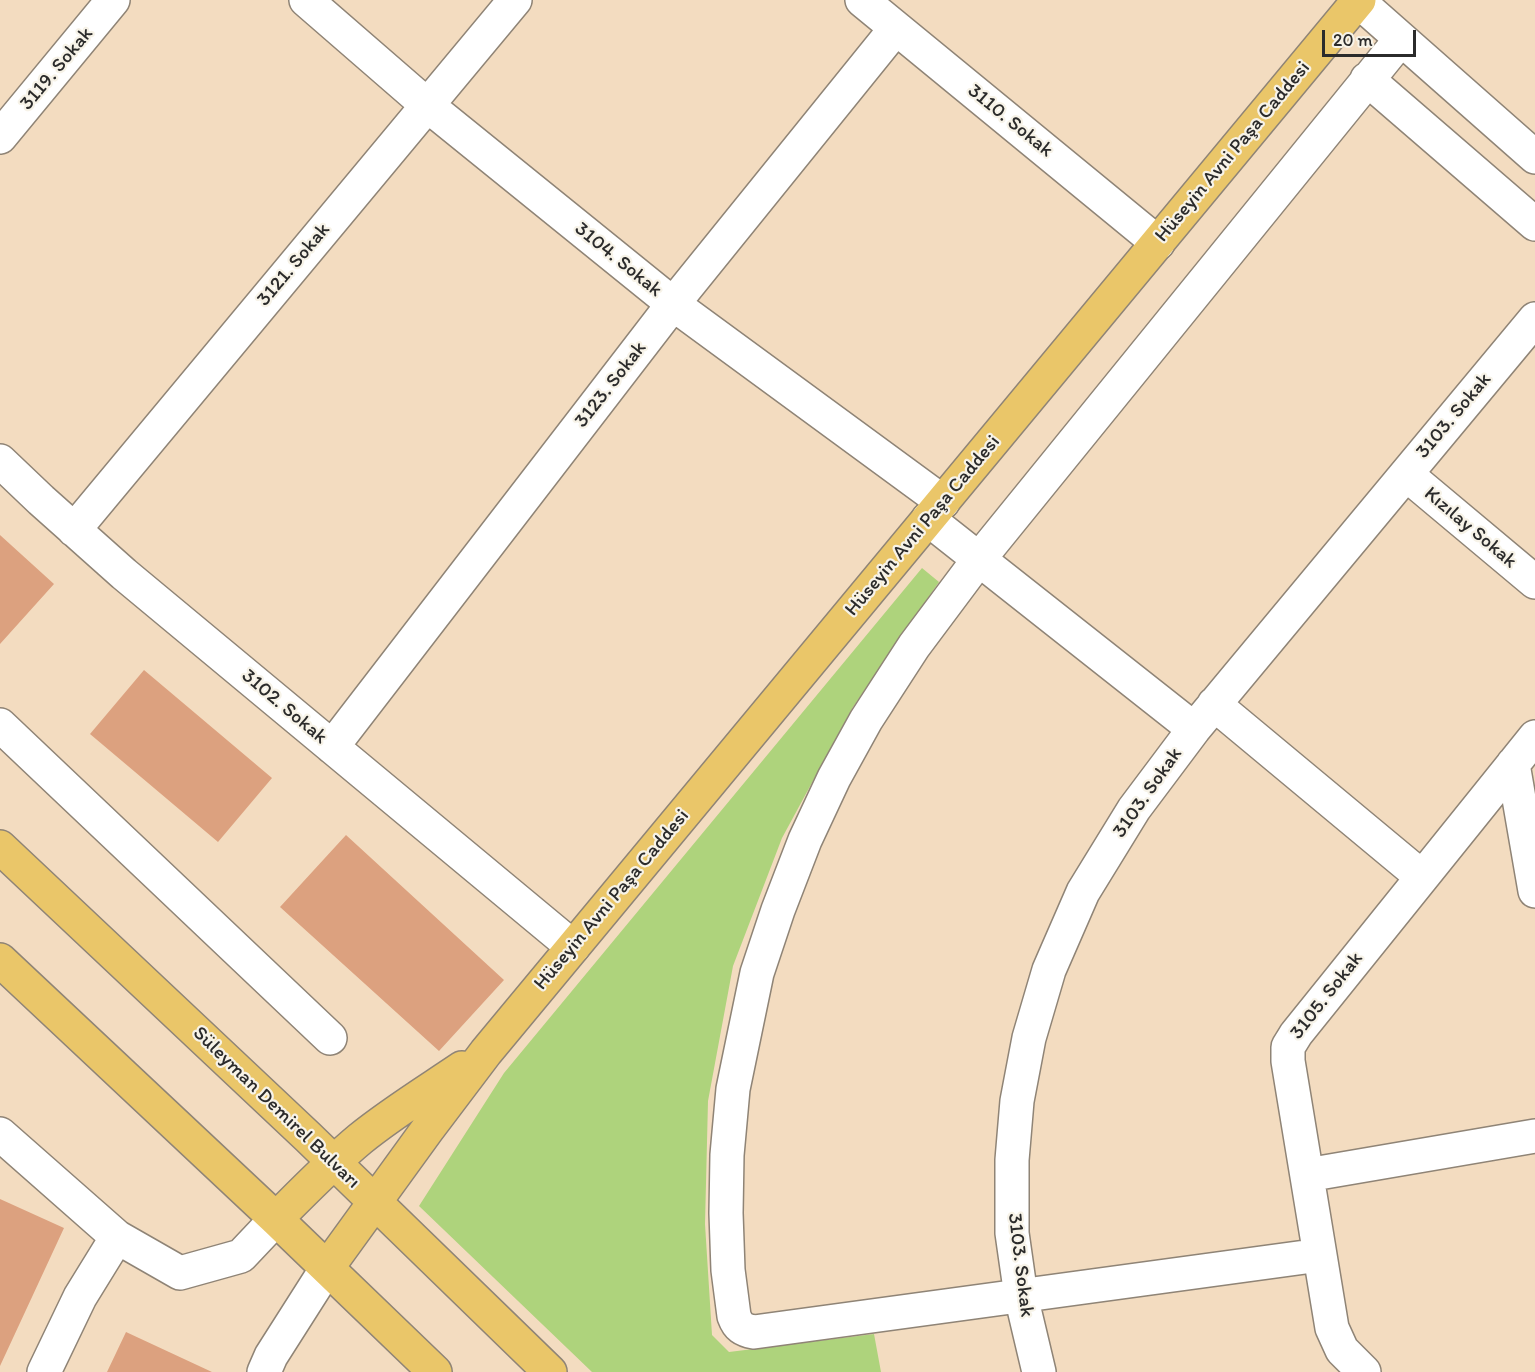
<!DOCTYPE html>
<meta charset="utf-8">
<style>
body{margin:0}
#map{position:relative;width:1535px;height:1372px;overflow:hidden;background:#f3dcc0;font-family:Itim,sans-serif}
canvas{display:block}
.scale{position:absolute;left:1322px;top:30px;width:94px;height:27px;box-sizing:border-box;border:3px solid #2b2b2b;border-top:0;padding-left:8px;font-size:18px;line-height:21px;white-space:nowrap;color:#2b2b2b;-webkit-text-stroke:4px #f7f3e8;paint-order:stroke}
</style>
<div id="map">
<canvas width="1535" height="1372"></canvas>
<div class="scale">20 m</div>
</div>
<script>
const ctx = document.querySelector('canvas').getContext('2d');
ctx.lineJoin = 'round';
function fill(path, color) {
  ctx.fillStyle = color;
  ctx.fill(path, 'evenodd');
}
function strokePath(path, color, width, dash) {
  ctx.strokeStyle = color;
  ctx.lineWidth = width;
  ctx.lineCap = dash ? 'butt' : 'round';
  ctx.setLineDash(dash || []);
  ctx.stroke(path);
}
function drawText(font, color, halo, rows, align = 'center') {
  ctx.font = font + ' Itim,sans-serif';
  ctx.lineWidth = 4.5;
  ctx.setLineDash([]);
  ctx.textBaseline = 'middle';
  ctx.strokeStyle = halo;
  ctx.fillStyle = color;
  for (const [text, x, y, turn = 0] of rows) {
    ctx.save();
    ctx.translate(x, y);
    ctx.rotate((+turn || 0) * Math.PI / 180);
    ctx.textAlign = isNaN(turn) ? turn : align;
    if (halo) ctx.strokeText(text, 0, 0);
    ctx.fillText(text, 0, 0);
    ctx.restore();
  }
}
const green = new Path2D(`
 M 922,568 L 939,582 L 853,707 L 782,838 L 733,966 L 708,1101 L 705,1224 L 712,1335 L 729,1352 L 874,1334 L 881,1372 L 592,1372 L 419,1206 L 504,1073 Z`);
const building = new Path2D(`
 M 0,535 L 54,584 L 0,644 Z
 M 144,670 L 272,778 L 218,842 L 90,734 Z
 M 346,835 L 504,980 L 439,1051 L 280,907 Z
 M 0,1199 L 64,1228 L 0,1366 Z
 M 126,1332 L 212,1372 L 107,1372 Z`);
const minor = new Path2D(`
 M 306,0 L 427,105 L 673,304 L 943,502
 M 862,0 L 1158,243
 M 1357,0 L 1535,157
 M 1367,79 L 1535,224
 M 0,137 L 113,0
 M 0,461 L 41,500 L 124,574 L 573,947
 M 1406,474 L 1535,582
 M 928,519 L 1194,729
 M 74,530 L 515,0
 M 1214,704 L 1422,877
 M 0,725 L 330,1038
 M 332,747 L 673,304 L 896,28
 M 1513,764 L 1535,891
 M 0,1134 L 117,1237 L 180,1273 L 241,1256 L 276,1219
 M 1307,1175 L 1535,1136
 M 1320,1255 L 754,1332 C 743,1330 738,1327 734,1316 L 728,1270 L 726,1213 L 727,1155 L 733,1089 L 757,973 L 778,910 L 805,840 L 834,778 L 866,720 L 914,646 L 979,559 L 1401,39
 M 44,1372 L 80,1297 L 117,1237
 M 264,1372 L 271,1356 L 327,1268
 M 1039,1372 L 1021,1296 L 1012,1233 L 1012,1160 L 1017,1101 L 1029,1038 L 1049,970 L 1083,892 L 1134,809 L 1194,729 L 1535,319
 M 1364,1372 L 1342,1350 L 1332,1328 L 1288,1061 L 1288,1047 L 1296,1034 L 1535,737`);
const major = new Path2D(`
 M 0,847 L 308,1137 L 550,1372
 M 0,960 L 276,1219 L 435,1372
 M 276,1219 C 303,1192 330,1164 360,1139 C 392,1113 428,1091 462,1068
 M 327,1268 L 427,1130 L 486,1052 L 1359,0`);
const streetNames = [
 ["3119. Sokak",57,69,-50],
 ["3110. Sokak",1010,121,39],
 ["Hüseyin Avni Paşa Caddesi",1233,152,-50],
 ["3104. Sokak",618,260,39],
 ["3121. Sokak",294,265,-50],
 ["3123. Sokak",611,385,-52],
 ["3103. Sokak",1454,416,-50],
 ["Hüseyin Avni Paşa Caddesi",923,526,-50],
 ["Kızılay Sokak",1470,528,40],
 ["3102. Sokak",284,707,40],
 ["3103. Sokak",1148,793,-55],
 ["Hüseyin Avni Paşa Caddesi",612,900,-50],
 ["3105. Sokak",1327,996,-52],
 ["Süleyman Demirel Bulvarı",276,1108,44],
 ["3103. Sokak",1020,1265,83]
];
fill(green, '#aed37c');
fill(building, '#dca17f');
strokePath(minor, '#8f8476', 36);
strokePath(major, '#8f8476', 36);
strokePath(minor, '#fff', 33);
strokePath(major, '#eac669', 33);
drawText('20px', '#2b2b2b', '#f7f3e8', streetNames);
</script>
